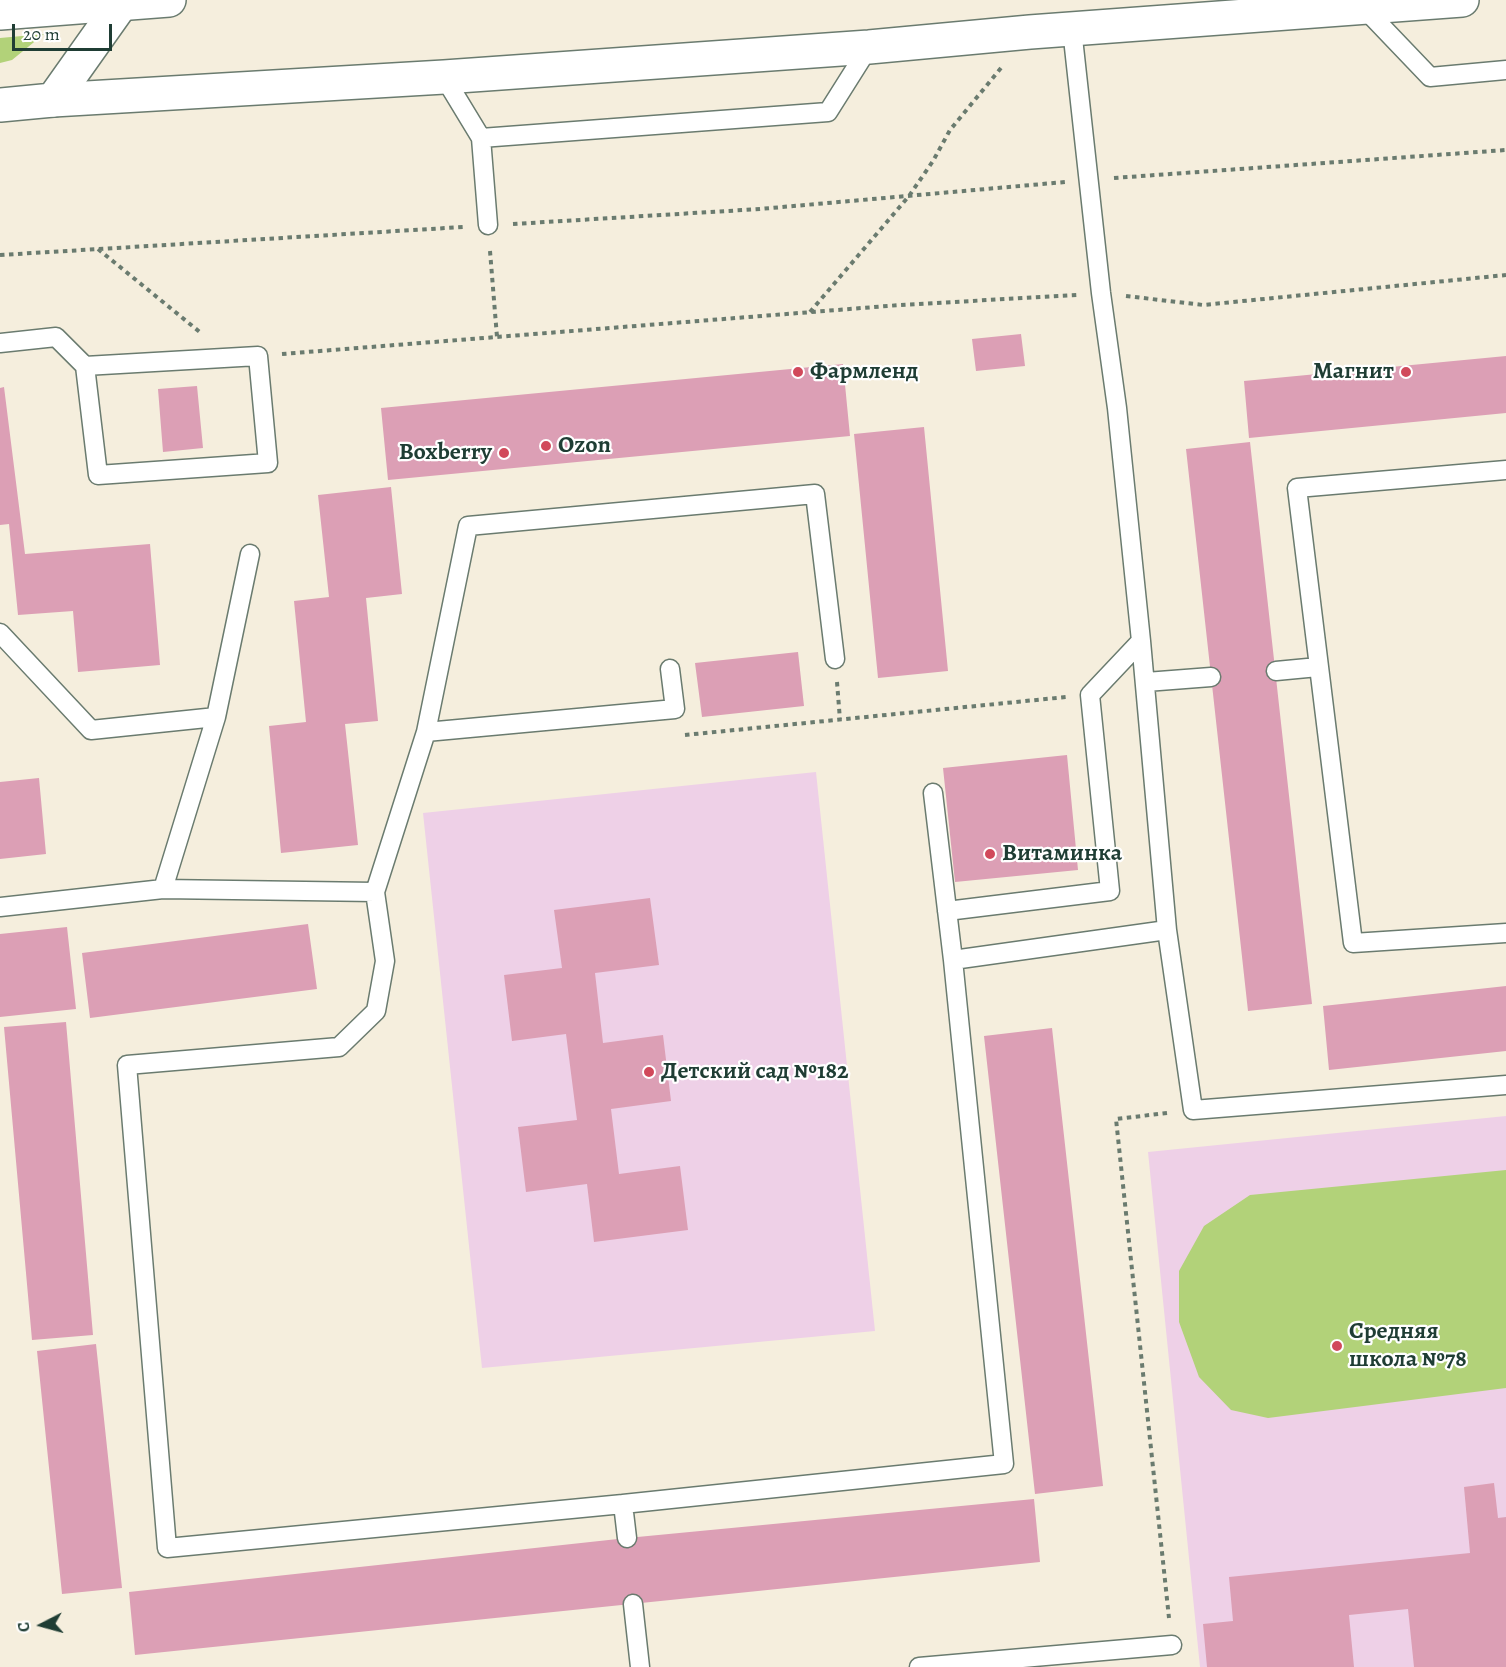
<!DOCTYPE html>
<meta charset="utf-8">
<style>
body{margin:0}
#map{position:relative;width:1506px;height:1667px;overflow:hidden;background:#f5eedd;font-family:Alegreya,serif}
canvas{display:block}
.north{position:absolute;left:12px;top:1595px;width:60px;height:60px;-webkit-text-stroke:4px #fff;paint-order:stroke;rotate:264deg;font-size:16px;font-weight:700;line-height:24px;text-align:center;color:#1f3d34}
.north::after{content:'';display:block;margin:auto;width:21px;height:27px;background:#1f3d34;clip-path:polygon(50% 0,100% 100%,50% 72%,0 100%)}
.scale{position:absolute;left:12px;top:24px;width:100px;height:27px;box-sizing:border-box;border:3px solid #1f3d34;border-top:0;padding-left:8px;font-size:18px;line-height:21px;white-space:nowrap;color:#1f3d34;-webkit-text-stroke:4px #fff;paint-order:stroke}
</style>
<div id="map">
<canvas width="1506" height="1667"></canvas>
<div class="north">С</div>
<div class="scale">20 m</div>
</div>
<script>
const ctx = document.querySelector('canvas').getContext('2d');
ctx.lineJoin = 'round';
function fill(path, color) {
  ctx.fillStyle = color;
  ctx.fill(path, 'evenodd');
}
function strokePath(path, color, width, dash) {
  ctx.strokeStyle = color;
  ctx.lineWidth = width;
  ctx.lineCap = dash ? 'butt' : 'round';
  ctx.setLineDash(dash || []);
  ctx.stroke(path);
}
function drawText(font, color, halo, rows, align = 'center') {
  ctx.font = font + ' Alegreya,serif';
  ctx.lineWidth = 4.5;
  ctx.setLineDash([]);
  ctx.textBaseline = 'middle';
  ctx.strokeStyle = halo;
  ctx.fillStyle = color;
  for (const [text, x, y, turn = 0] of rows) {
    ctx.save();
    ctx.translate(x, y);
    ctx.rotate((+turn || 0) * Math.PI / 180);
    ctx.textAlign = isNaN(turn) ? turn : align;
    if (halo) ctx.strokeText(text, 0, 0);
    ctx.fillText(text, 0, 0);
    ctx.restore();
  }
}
const built = new Path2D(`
 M 816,772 L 875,1331 L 482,1368 L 423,813 Z
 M 1506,1116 L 1506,1667 L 1200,1667 L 1148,1152 Z`);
const green = new Path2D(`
 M 44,34 L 12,60 L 0,63 L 0,38 Z
 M 1506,1170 L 1506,1388 L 1268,1418 L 1231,1410 L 1199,1377 L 1179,1322 L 1179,1271 L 1204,1226 L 1250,1195 Z`);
const building = new Path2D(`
 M 1021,334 L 1025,366 L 976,371 L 972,339 Z
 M 1506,356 L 1506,413 L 1249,438 L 1244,381 Z
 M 843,364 L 850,436 L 388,480 L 381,408 Z
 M 197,386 L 203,448 L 163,452 L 158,389 Z
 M 4,387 L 25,554 L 150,544 L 160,665 L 78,672 L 73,611 L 18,615 L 9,524 L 0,525 L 0,388 Z
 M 924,427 L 948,671 L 878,678 L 854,434 Z
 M 1250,442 L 1312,1004 L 1248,1011 L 1186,449 Z
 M 391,487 L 402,594 L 366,598 L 378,721 L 345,724 L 358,845 L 281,853 L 269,726 L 306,722 L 294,601 L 329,597 L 318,495 Z
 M 798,652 L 804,706 L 702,717 L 695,663 Z
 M 1067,755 L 1078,870 L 955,882 L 943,768 Z
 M 39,778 L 46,854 L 0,859 L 0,782 Z
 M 650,898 L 659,965 L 595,973 L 603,1043 L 663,1035 L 671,1101 L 611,1109 L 619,1174 L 680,1166 L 688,1230 L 594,1242 L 587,1184 L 526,1192 L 518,1127 L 577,1120 L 566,1034 L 512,1041 L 504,975 L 562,968 L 554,910 Z
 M 308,924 L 317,989 L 90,1018 L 82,953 Z
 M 67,927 L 76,1009 L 0,1017 L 0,934 Z
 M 1506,986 L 1506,1051 L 1329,1070 L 1323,1006 Z
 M 66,1022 L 93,1335 L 32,1340 L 4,1027 Z
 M 1052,1028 L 1103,1486 L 1035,1494 L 984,1036 Z
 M 96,1344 L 122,1588 L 62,1594 L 37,1351 Z
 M 1494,1483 L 1498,1518 L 1506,1517 L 1506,1667 L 1414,1667 L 1408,1609 L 1349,1615 L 1354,1667 L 1207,1667 L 1203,1624 L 1233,1621 L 1229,1577 L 1470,1553 L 1464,1487 Z
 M 1034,1499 L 1040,1562 L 135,1655 L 129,1592 L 627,1538 Z`);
const path = new Path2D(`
 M 1114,178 L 1506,150
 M 513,224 L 760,209 L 1065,182
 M 98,249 L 201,333
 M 490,251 L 497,337
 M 0,255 L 463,227
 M 1126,296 L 1203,305 L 1506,275
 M 810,312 L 909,196 L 933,161 L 950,130 L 1001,68
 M 282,354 L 900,305 L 1077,295
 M 837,682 L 840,720
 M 685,735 L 1066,697
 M 1167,1113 L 1116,1119 L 1169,1618`);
const service = new Path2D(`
 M 1364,8 L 1430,77 L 1506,70
 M 444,77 L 481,138 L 828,112 L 869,47
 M 481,138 L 488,225
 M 0,343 L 56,337 L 85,366 L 98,475 L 268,463 L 258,356 L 85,366
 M 1506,470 L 1297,488 L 1353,943 L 1506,933
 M 0,633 L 91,730 L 216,717 L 163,889
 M 1141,641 L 1167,930 L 1193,1110 L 1506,1085
 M 1276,671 L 1318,667
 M 1146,682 L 1211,677
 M 216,717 L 250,554
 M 426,732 L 675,709 L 670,669
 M 375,892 L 426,732 L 468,526 L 815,494 L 835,659
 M 0,907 L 163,889 L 375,892 L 385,961 L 376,1011 L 339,1047 L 127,1065 L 167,1548 L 623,1504
 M 947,911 L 1110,891 L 1090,695 L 1141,641 L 1117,408 L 1101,293 L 1072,29
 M 953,960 L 1167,930
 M 627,1538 L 623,1504 L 1004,1464 L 953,960 L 933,793
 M 633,1604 L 640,1667
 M 919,1667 L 1172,1645`);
const minor = new Path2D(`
 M 53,100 L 444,77 L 869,47 L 1030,32 L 1462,0`);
const secondary = new Path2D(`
 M 0,105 L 53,100 L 121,4`);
const primary = new Path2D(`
 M 0,13 L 169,0`);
const markers = [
 [798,372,6,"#d1495b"],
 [1406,372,6,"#d1495b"],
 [546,446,6,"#d1495b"],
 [504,453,6,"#d1495b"],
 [990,854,6,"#d1495b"],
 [649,1072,6,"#d1495b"],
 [1337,1346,6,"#d1495b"]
];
const poiNames = [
 ["Фармленд",810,372],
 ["Магнит",1394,372,"right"],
 ["Ozon",558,446],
 ["Boxberry",492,453,"right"],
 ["Витаминка",1002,854],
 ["Детский сад №182",661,1072],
 ["Средняя",1349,1332],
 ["школа №78",1349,1360]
];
fill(built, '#eed0e7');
fill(green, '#b2d279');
fill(building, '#dc9fb5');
strokePath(service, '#6a7b6f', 21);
strokePath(minor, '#6a7b6f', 36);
strokePath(secondary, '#6a7b6f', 36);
strokePath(primary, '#6a7b6f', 36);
strokePath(path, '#6a7b6f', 4, [4.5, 4.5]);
strokePath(service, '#fff', 18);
strokePath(minor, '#fff', 33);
strokePath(secondary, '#fff', 33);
strokePath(primary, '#fff', 33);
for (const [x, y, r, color] of markers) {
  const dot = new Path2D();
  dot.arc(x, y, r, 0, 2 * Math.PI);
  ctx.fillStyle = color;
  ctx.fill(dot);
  strokePath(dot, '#fff', 2);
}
drawText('bold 24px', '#1f3d34', '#fff', poiNames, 'left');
</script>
